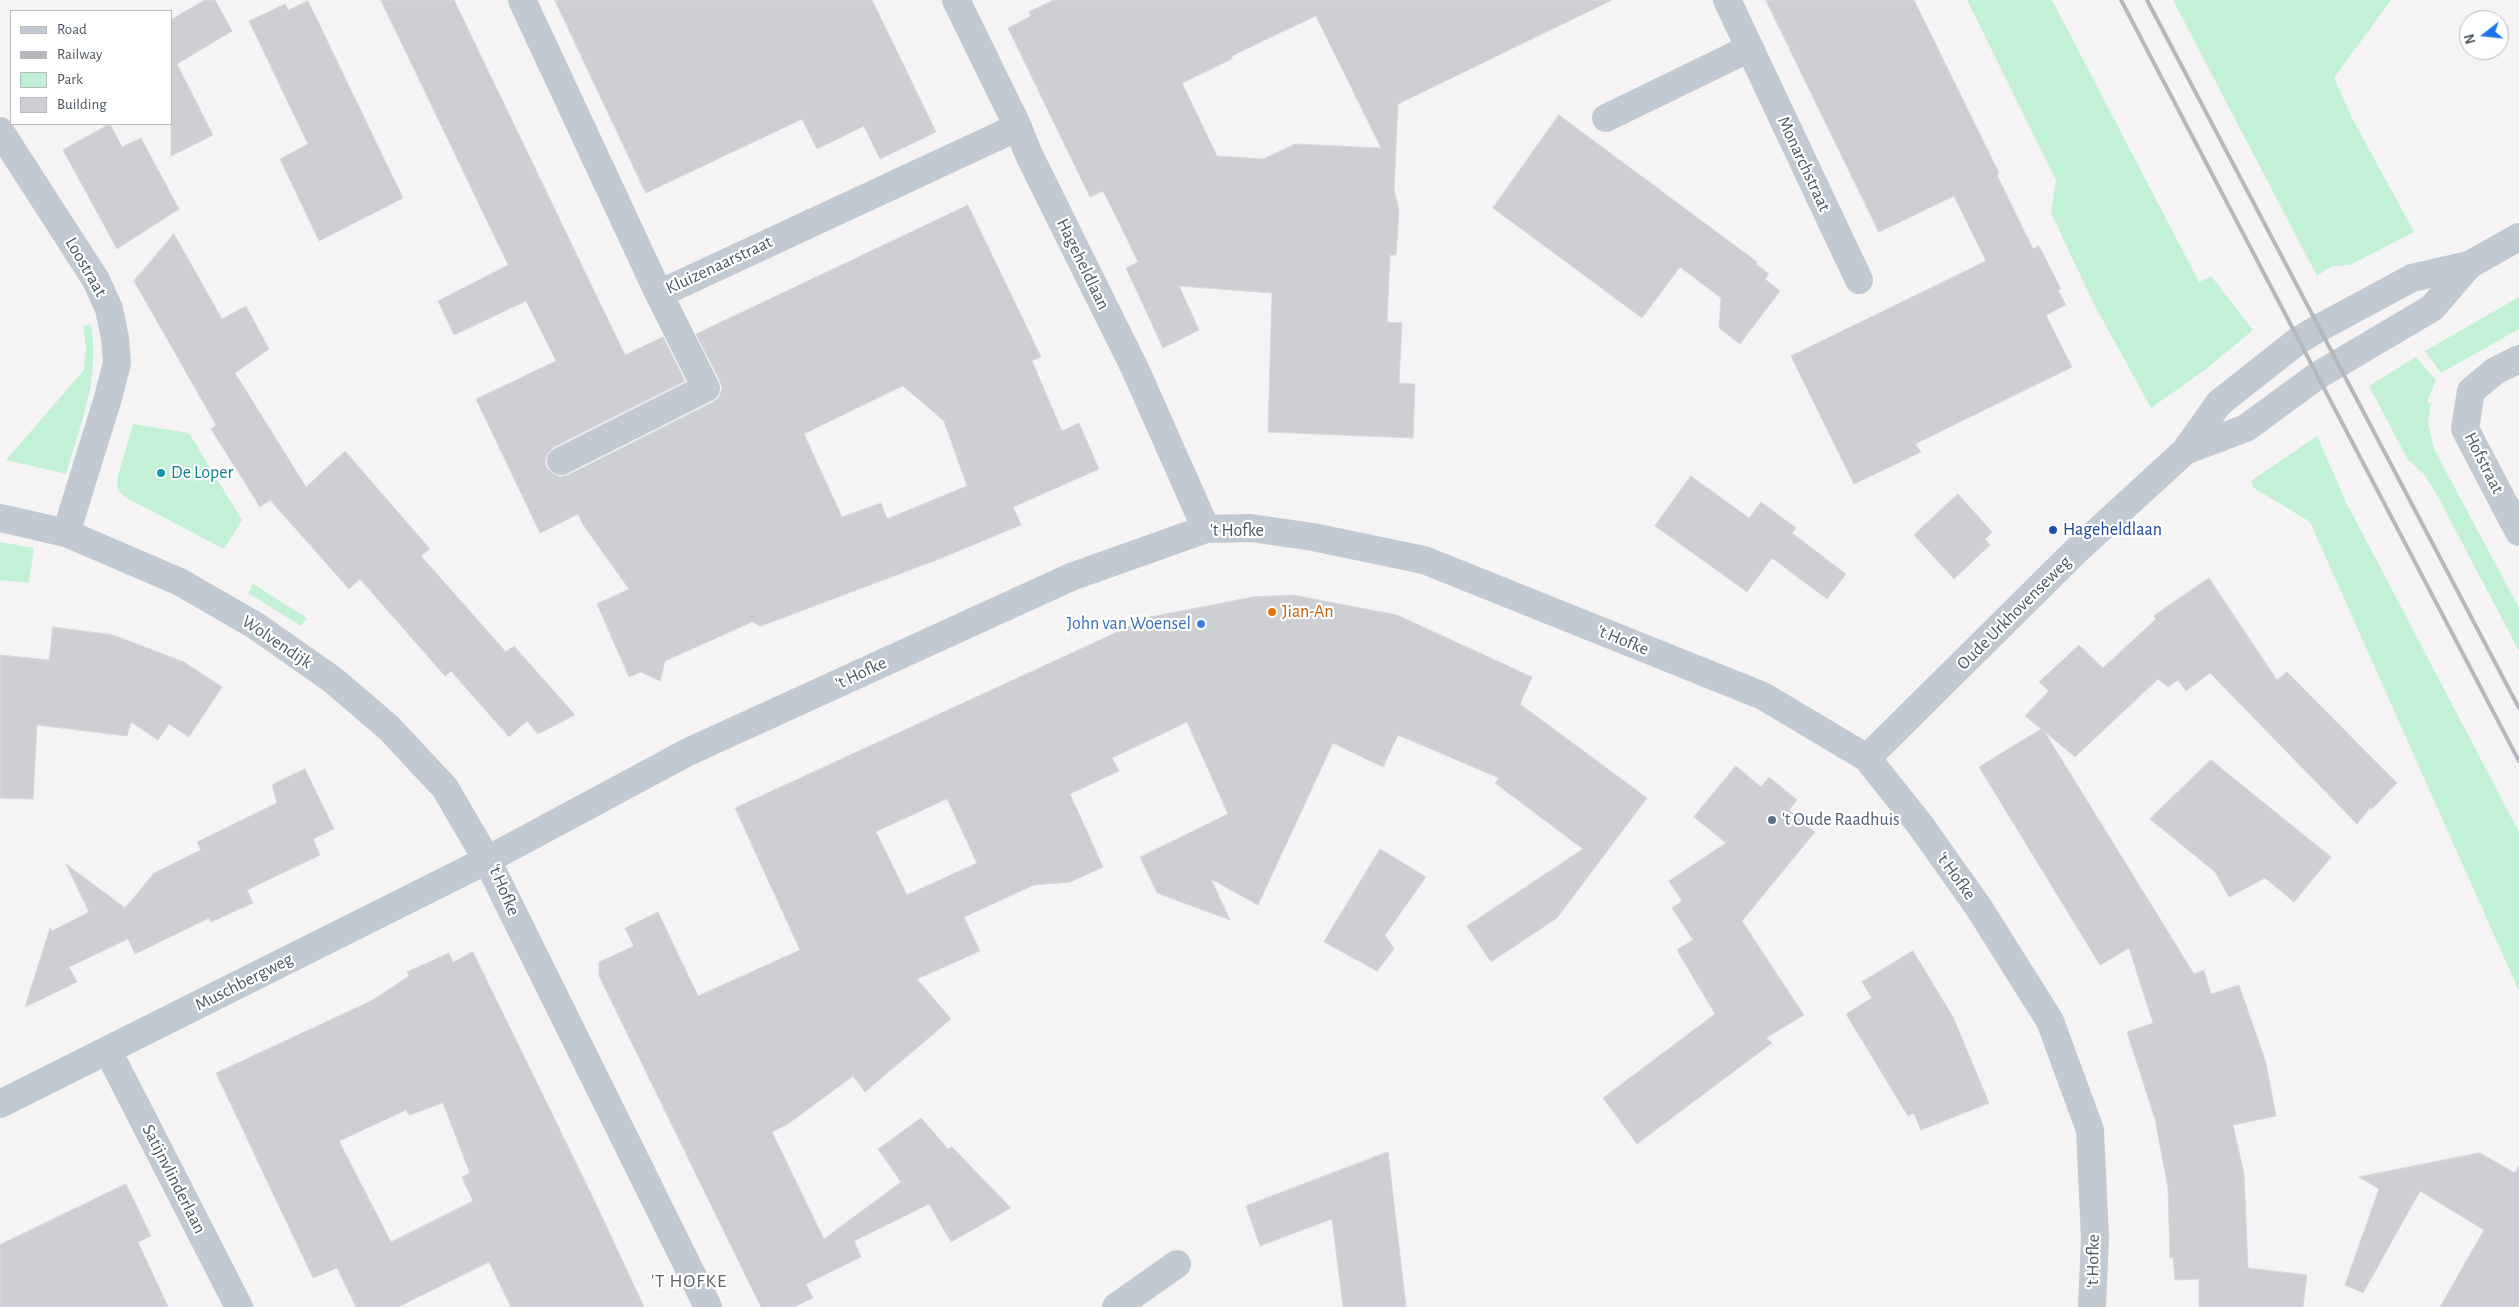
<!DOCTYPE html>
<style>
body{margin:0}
#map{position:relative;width:2519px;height:1307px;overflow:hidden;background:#f5f3f3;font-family:"Alegreya Sans",sans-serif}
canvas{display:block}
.legend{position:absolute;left:10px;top:10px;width:162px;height:115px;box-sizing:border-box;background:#fff;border:1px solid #b7bbc0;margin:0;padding:6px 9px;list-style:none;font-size:15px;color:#4a5661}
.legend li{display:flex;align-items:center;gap:10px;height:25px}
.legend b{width:25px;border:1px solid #b7bbc0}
.north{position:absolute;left:2459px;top:10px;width:50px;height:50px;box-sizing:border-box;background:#fff;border:1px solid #b7bbc0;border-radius:50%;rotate:254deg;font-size:14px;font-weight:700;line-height:20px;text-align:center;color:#4a5661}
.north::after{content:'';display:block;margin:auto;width:18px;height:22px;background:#1a73e8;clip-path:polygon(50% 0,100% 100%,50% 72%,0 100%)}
</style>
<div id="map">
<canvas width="2519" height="1307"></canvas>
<ul class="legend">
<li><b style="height:6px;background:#c1cad2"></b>Road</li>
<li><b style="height:6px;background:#b5b8bd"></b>Railway</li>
<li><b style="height:14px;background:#c3f1d5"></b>Park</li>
<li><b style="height:14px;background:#cdcfd5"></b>Building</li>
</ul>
<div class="north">N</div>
</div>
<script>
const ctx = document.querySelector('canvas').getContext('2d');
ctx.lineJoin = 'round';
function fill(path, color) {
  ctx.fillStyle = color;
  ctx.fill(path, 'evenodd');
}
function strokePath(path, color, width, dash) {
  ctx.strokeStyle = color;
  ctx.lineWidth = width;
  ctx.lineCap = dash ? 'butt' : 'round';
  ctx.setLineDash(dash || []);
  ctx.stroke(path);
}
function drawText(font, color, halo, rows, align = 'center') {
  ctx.font = font + ' "Alegreya Sans",sans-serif';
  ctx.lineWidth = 4.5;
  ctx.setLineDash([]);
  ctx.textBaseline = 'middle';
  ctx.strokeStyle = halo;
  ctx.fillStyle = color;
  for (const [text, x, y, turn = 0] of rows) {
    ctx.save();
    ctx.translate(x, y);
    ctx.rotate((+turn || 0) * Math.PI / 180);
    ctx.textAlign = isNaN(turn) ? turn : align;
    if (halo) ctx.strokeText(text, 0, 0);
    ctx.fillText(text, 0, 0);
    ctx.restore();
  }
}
const green = new Path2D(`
 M 1967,0 L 2052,0 L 2199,282 L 2211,276 L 2253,330 L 2206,369 L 2151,408 L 2095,306 L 2051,213 L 2056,180 Z
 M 2173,0 L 2391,0 L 2334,78 L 2352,118 L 2414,232 L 2350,265 L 2332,266 L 2317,276 Z
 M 2519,297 L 2519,329 L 2441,373 L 2425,351 Z
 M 91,324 C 100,379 81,423 66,474 L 6,460 L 84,370 L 86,348 L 83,326 Z
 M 2416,357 L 2436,380 L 2427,402 L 2431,403 L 2428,423 L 2434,449 L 2519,608 L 2519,651 L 2437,495 L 2424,474 L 2408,460 L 2369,386 Z
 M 133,424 L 189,433 L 242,520 L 224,549 L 125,497 L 118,490 L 117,479 Z
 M 2317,436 L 2347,504 L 2519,832 L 2519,991 L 2310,522 L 2254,488 L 2251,481 Z
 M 0,542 L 34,548 L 29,583 L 0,580 Z
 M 253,584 L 307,618 L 301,626 L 248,593 Z`);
const building = new Path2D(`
 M 205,0 L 215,0 L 232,31 L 177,64 L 213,135 L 171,156 L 171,20 Z
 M 381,0 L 454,0 L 625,355 L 663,337 L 685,381 L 554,447 L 548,453 L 545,461 L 547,468 L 553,474 L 561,477 L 568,475 L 713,402 L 719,397 L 722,389 L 720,381 L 696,334 L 968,205 L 1041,357 L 1032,361 L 1062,431 L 1079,423 L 1099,469 L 1013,507 L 1021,525 L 939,559 L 761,626 L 752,622 L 665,661 L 660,681 L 641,672 L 629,677 L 597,604 L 629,589 L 584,526 L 578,514 L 540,533 L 476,399 L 556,361 L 526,301 L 454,335 L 438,301 L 508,265 ZM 903,386 L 944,421 L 967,486 L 887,519 L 881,503 L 842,517 L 804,434 Z
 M 555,0 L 872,0 L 936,132 L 880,159 L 864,126 L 817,149 L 802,119 L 646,193 Z
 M 1054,0 L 1612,0 L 1398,104 L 1394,190 L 1399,210 L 1396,255 L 1390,255 L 1387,322 L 1402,323 L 1399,383 L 1415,384 L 1413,438 L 1268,432 L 1272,293 L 1179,286 L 1199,330 L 1163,348 L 1126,268 L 1138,262 L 1121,227 L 1103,191 L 1090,197 L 1008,28 L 1031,16 L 1029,12 ZM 1316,16 L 1381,148 L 1295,144 L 1263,159 L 1217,156 L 1182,83 L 1232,59 L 1232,56 Z
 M 1766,0 L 1914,0 L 1999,173 L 1997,175 L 2033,249 L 2039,246 L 2061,289 L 2058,290 L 2066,305 L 2046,315 L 2072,367 L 1915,444 L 1921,452 L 1854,484 L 1791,356 L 1986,261 L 1954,196 L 1879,232 Z
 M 308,1 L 403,198 L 319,241 L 280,159 L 308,144 L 249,21 L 285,4 L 288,10 Z
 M 1559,115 L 1757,262 L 1756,264 L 1769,274 L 1765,279 L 1780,291 L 1740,344 L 1719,328 L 1721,298 L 1680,267 L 1642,318 L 1493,208 Z
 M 110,124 L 122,147 L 141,138 L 179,209 L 117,249 L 63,150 Z
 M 174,234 L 222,319 L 246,306 L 269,349 L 235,373 L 306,487 L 345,451 L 430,549 L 421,556 L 506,652 L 514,646 L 575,715 L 538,734 L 527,721 L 509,737 L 451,671 L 445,676 L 360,579 L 349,589 L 270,500 L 260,507 L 211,429 L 216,425 L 134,281 Z
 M 1691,476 L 1749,518 L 1761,502 L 1796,528 L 1792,533 L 1846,574 L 1827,599 L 1772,558 L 1747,592 L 1655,526 Z
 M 1958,494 L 1992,532 L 1985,539 L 1990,545 L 1954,579 L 1914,535 Z
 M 2209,578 L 2277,680 L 2287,672 L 2397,783 L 2372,809 L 2370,808 L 2357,824 L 2210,673 L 2186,691 L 2178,680 L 2168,687 L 2158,679 L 2075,757 L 2044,731 L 2194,974 L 2204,970 L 2211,994 L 2239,985 L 2266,1063 L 2276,1116 L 2233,1125 L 2244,1174 L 2248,1268 L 2307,1275 L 2303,1307 L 2199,1307 L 2199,1279 L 2175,1280 L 2173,1257 L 2170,1258 L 2168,1188 L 2155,1119 L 2127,1032 L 2153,1023 L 2129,948 L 2100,965 L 1979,767 L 2041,729 L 2025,716 L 2049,691 L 2039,682 L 2079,645 L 2103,668 L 2156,619 L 2154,616 Z
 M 1293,595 L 1397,615 L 1532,677 L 1520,704 L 1647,798 L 1557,918 L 1491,962 L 1467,926 L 1583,849 L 1495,783 L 1499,778 L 1398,735 L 1383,767 L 1333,743 L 1258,905 L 1211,879 L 1230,920 L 1157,893 L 1140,857 L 1228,814 L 1187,722 L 1112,758 L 1119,771 L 1070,794 L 1103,867 L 1070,882 L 1034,885 L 964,917 L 980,951 L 917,979 L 951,1019 L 865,1092 L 853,1076 L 788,1124 L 772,1132 L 824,1239 L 901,1182 L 878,1149 L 921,1118 L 948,1149 L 952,1147 L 1011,1208 L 951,1242 L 929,1204 L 854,1241 L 861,1257 L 806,1284 L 813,1298 L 793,1307 L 761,1307 L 599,976 L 599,962 L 634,946 L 625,928 L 658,912 L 698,996 L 800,950 L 735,808 L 1150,617 L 1253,597 ZM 947,799 L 977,863 L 907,895 L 876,832 Z
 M 53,627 L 113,635 L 184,662 L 222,687 L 189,737 L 169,724 L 158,740 L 131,722 L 127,736 L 37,725 L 33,799 L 0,798 L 0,655 L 49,660 Z
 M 2211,760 L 2331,857 L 2294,902 L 2265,878 L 2229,897 L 2215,872 L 2150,819 Z
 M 1736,766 L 1761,787 L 1769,777 L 1797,800 L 1789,810 L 1815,832 L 1742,921 L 1804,1015 L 1766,1038 L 1772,1043 L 1637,1144 L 1603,1098 L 1715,1014 L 1678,952 L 1678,949 L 1693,940 L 1672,908 L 1682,901 L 1669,881 L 1726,843 L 1694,817 Z
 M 305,769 L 334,829 L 313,839 L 320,855 L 247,890 L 253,903 L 211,922 L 209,918 L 135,954 L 128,939 L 69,967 L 77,982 L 25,1007 L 50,928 L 52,931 L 89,912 L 66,864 L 125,908 L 154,873 L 201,850 L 197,842 L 277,803 L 272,785 Z
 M 1380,849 L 1426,877 L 1385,935 L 1394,949 L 1377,971 L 1324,942 Z
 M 1913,951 L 1953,1017 L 1989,1103 L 1921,1130 L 1914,1113 L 1908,1116 L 1846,1014 L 1872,998 L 1862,982 Z
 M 473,952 L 598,1208 L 644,1307 L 511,1307 L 489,1262 L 398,1307 L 356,1307 L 337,1268 L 313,1278 L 216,1073 L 373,1000 L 409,976 L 407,972 L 449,953 L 453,962 ZM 443,1103 L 470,1173 L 462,1177 L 473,1201 L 391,1242 L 339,1141 L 406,1110 L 409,1115 Z
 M 1388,1152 L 1406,1307 L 1343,1307 L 1332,1219 L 1260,1246 L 1246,1206 Z
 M 2480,1153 L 2515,1173 L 2519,1165 L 2519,1307 L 2440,1307 L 2484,1230 L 2420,1191 L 2363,1293 L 2345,1285 L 2379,1189 L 2359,1177 Z
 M 126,1184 L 151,1236 L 138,1242 L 168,1307 L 0,1307 L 0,1245 Z`);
const minor = new Path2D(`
 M 522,0 L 659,294 L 1018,127
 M 956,0 L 1018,127 L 1029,155 L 1136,371 L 1206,529
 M 1727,0 L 1859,280
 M 1606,118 L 1750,48
 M 0,131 L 96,280 L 109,309 L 115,338 L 117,363 L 108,398 L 66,533
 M 2519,359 L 2495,371 L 2471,391 L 2465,429 L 2519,532
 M 2185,451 L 2246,428 L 2317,376 L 2432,308 L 2469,265
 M 561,461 L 706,388 L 659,294
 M 0,518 L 66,533 L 180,582 L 256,626 L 333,680 L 389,728 L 445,788 L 487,860 L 708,1307
 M 1867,758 L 2076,551 L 2185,451 L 2219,403 L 2299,340 L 2319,328 L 2412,278 L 2469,265 L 2519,237
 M 108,1051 L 239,1307
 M 0,1104 L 487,860 L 688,752 L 1071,577 L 1206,529 L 1251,528 L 1313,537 L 1424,560 L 1763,696 L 1867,758 L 1921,826 L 1979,908 L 2050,1021 L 2090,1130 L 2095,1238 L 2092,1307
 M 1116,1307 L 1177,1264`);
const rail = new Path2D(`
 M 2121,0 L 2519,761
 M 2147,0 L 2519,708`);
const markers = [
 [161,473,5,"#0f9aa8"],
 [2053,530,5,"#1a4fb4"],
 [1272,612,5,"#e8710a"],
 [1201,624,5,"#3f7fe0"],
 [1772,820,5,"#5c6f8a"]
];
const streetNames = [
 ["Monarchstraat",1804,164,65],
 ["Hageheldlaan",1083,264,64],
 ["Kluizenaarstraat",719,265,-25],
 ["Loostraat",86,267,60],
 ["Hofstraat",2484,463,63],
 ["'t Hofke",1237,531],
 ["Oude Urkhovenseweg",2014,613,-45],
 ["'t Hofke",1623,640,22],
 ["Wolvendijk",277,642,34],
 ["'t Hofke",861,673,-25],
 ["'t Hofke",1956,876,54],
 ["'t Hofke",504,890,67],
 ["Muschbergweg",244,982,-27],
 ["Satijnvlinderlaan",174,1179,63],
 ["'t Hofke",2093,1261,-89]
];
const cultureNames = [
 ["De Loper",171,473]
];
const transitNames = [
 ["Hageheldlaan",2063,530]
];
const foodNames = [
 ["Jian-An",1282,612]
];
const shopNames = [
 ["John van Woensel",1191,624]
];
const serviceNames = [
 ["'t Oude Raadhuis",1782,820]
];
const neighbourhoodNames = [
 ["'T HOFKE",689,1281]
];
fill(green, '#c3f1d5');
fill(building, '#cdcfd5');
strokePath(building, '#d7d9de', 1);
strokePath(minor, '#c1cad2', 28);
strokePath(rail, '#b5b8bd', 4);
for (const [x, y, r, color] of markers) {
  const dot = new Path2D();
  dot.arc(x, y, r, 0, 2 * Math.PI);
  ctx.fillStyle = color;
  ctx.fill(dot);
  strokePath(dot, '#fff', 2);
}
drawText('18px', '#4a5661', '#fff', streetNames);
drawText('18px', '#0d838f', '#fff', cultureNames, 'left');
drawText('18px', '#164399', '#fff', transitNames, 'left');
drawText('18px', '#c56008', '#fff', foodNames, 'left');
drawText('18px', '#366cbe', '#fff', shopNames, 'right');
drawText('18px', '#4e5e75', '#fff', serviceNames, 'left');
ctx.letterSpacing = '1px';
drawText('19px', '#5f6368', '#fff', neighbourhoodNames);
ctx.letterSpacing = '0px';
</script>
